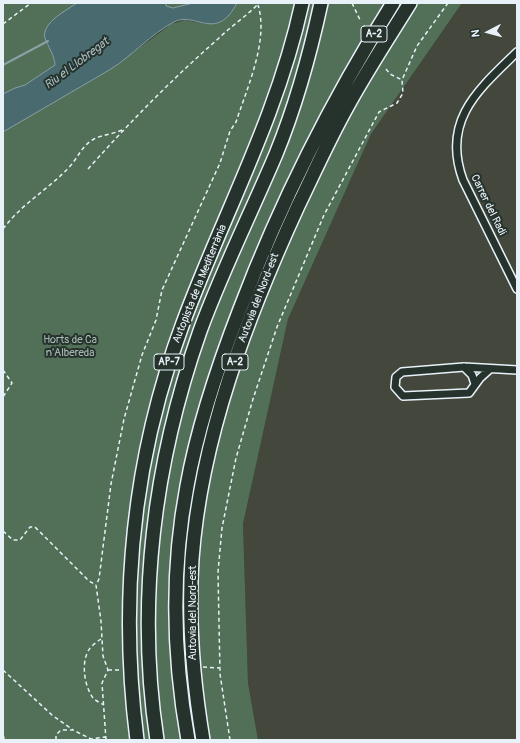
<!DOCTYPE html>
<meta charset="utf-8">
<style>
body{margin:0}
#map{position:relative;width:520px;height:743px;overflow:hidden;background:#333c34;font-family:Pangolin,sans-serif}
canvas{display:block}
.frame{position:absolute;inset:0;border:4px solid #e8f1f8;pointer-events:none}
.north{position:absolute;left:468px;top:12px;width:40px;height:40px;-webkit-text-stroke:3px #26332d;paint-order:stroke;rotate:264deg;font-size:11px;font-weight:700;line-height:16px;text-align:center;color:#e8f1f8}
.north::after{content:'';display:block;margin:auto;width:14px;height:18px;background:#e8f1f8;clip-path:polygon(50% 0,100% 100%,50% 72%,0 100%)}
</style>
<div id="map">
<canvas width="520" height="743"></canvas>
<div class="frame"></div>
<div class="north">N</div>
</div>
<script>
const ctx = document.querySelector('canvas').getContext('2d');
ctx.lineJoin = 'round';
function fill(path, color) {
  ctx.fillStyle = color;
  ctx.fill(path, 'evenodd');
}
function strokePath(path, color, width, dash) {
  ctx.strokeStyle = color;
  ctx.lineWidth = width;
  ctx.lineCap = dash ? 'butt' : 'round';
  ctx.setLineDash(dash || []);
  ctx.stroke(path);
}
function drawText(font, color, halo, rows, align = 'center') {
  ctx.font = font + ' Pangolin,sans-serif';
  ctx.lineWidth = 4;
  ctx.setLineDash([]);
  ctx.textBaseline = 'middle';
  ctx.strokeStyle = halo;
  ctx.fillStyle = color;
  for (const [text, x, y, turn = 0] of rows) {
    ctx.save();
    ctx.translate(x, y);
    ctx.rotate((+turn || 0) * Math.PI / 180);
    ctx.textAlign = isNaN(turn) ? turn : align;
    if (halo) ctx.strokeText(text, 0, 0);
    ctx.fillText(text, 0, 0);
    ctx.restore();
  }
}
const built = new Path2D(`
 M 462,3 L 517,3 L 517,740 L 258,740 L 248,683 L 243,524 L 288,319 L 371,134 Z`);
const green = new Path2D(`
 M 3,3 L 77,3 L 53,20 L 46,43 L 54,55 L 55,65 L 25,85 L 15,88 L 3,94 Z
 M 166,3 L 193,3 L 180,7 L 172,8 L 166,6 Z
 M 237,3 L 462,3 L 371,134 L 288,319 L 243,524 L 248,683 L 258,740 L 3,740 L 3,132 L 111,69 L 171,24 L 185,20 L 206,24 L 232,12 Z`);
const water = new Path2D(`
 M 77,3 L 166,3 L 166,6 L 173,8 L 193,3 L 237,3 C 216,43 196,11 174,22 C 151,34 133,55 111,69 C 75,90 39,111 3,132 L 3,94 L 15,88 L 25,85 L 55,65 C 54,55 50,50 46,41 C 38,25 65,11 77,3 Z`);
const stream = new Path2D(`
 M 3,65 L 48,41`);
const path = new Path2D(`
 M 352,3 L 361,22
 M 3,4 L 4,3
 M 3,24 L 31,3
 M 386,69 L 390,74 L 402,80
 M 88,169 C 129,123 172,79 218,39 C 231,26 247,16 259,3
 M 3,229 C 23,202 50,189 72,164 C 79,155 83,145 94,139 C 102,135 113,134 122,130
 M 3,370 L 12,383 L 3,397
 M 3,531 L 13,540 L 20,540 L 30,527 L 35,527 L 89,581 L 96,585
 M 101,639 C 98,641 94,644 91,647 C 80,659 84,686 93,698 C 96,701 100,703 104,705
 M 203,667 L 219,668
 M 3,670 L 52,715 L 73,730
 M 108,670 L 119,670
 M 3,729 L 4,740
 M 56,740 L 56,735 L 61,730 L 73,730 L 91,739 L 105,737
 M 106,740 L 102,683 L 108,670 L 103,656 L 101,621 L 96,585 L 99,579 L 111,484 L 124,419 L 142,355 L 156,320 L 162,290 L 220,163 L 230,131 L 236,122 C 247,88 269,40 258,5
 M 230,740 L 220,674 L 218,572 L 222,528 L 236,458 L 253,399 L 277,327 L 324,215 L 379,112 L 397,103 L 403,93 L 402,80 L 417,46 L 448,3`);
const street = new Path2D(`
 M 517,52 C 479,89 441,120 463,180 L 517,289
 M 464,367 L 472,375 L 475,384
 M 490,369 L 480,378 L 469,393 L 403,396 L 395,387 L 396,377 L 402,372 L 464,367 L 517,370`);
const highway = new Path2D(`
 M 137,740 C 119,599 133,457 183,323 C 223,215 277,118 302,3
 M 157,740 C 136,602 154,462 200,331 C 222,271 251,213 276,154 C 296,105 310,54 321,3
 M 188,740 C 173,656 171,570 187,486 C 198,425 218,366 240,309 C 281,201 332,100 393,3
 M 203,740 C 193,680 188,620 192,559 C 201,437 247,317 298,206 C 314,173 329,139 347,107 C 366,72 389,37 410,3`);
const shields = [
 [374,34,26],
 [169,362,30],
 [235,362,26]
];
const shieldNames = [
 ["A-2",374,34],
 ["AP-7",169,362],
 ["A-2",235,362]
];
const streetNames = [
 ["Carrer del Radi",488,205,64],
 ["Autopista de la Mediterrània",200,284,-68],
 ["Autovia del Nord-est",259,298,-69],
 ["Autovia del Nord-est",193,613,-90]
];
const parkNames = [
 ["Horts de Ca",70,340],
 ["n'Albereda",70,353]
];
const waterNames = [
 ["Riu el Llobregat",77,64,-37]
];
fill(built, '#43473c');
fill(green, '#526f57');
fill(water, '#496b6f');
strokePath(water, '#89a1a6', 1);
strokePath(stream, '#89a1a6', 2);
strokePath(street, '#e8f1f8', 10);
strokePath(highway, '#e8f1f8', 16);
strokePath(path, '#e8f1f8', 1.5, [4, 3]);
strokePath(street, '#26332d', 7);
strokePath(highway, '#26332d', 13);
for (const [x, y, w] of shields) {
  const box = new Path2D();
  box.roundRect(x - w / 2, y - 8, w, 16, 3);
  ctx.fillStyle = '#26332d';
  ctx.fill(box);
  strokePath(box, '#e8f1f8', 1);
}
drawText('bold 10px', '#e8f1f8', null, shieldNames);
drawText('11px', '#e8f1f8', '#26332d', streetNames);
drawText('11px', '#acbdb8', '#26332d', parkNames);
drawText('italic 12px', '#a8bbc1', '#26332d', waterNames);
</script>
